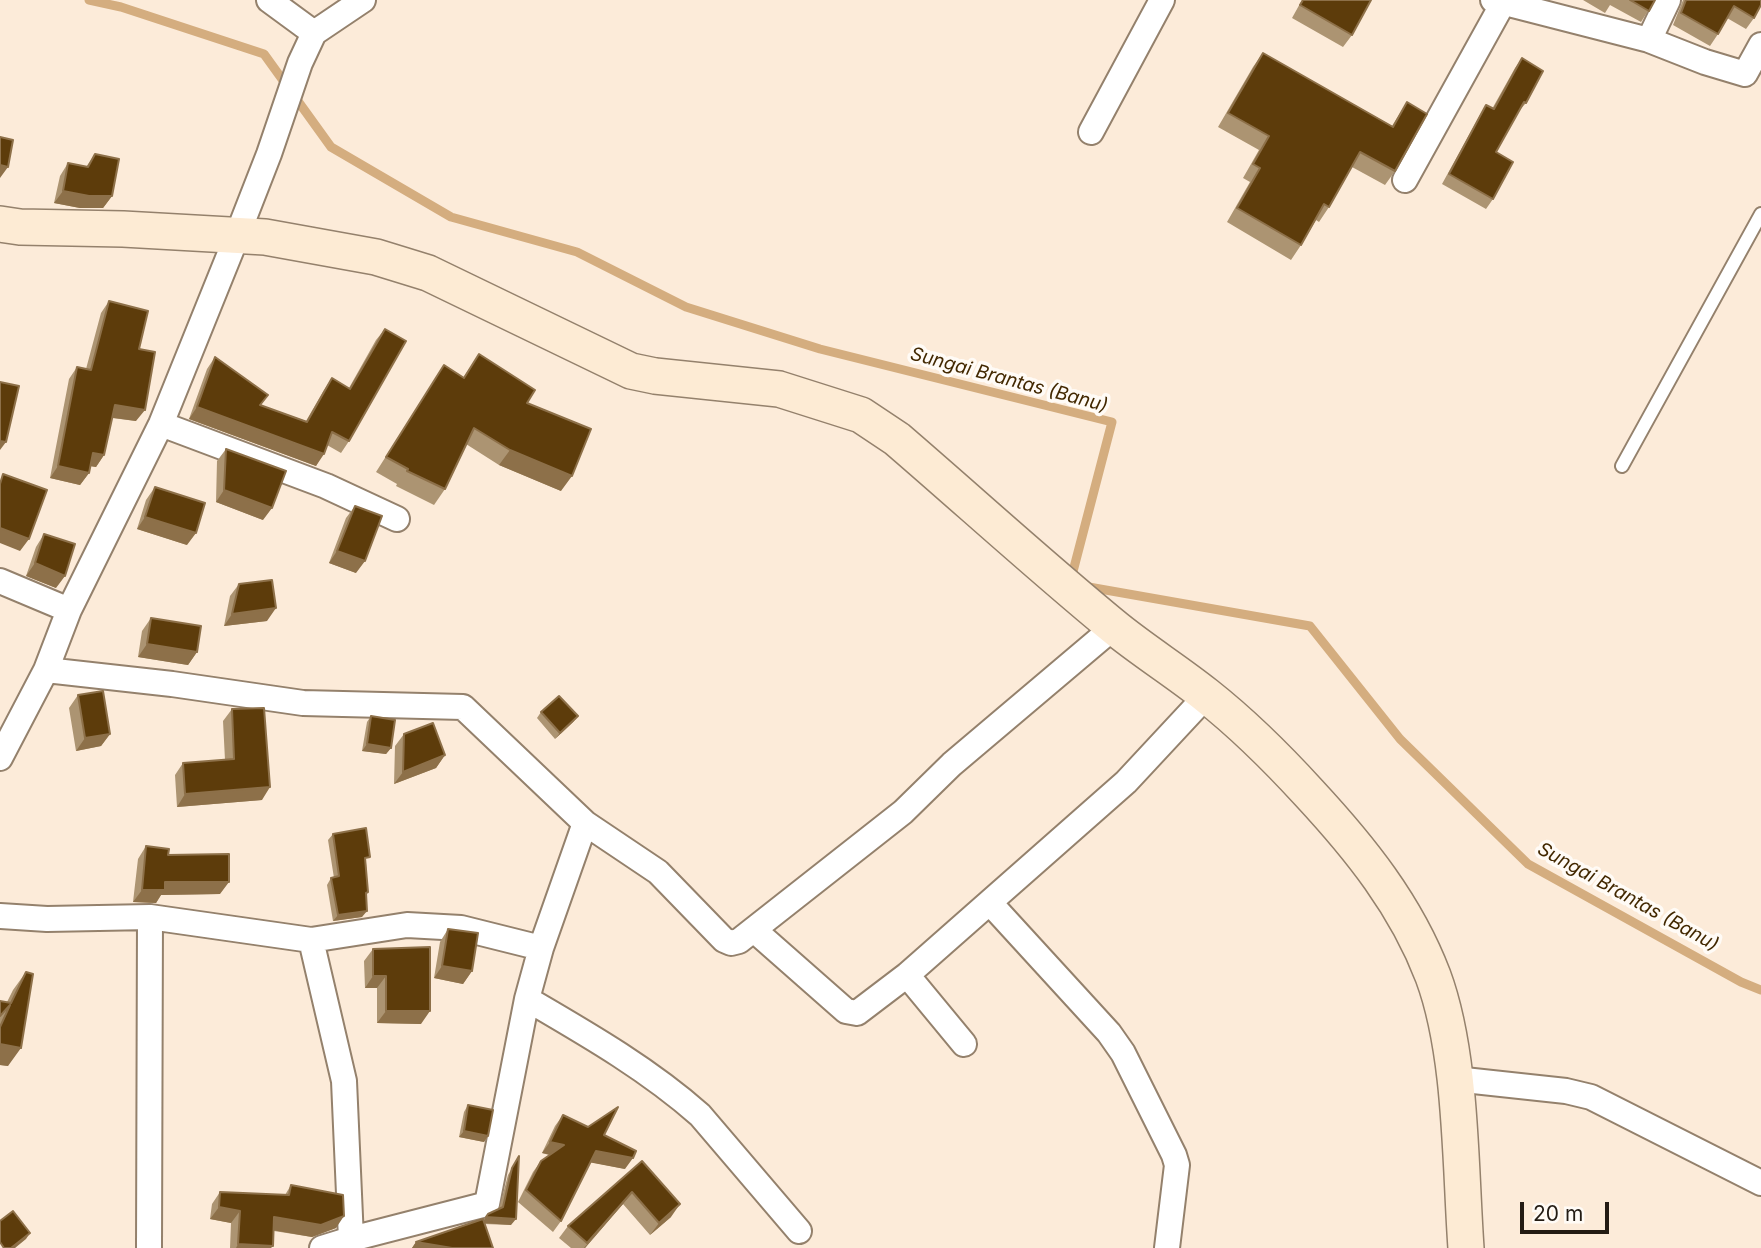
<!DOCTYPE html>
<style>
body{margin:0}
#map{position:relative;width:1761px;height:1248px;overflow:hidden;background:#fcebd9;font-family:Inter,sans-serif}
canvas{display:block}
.scale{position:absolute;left:1520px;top:1202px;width:89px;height:32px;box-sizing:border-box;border:4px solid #231b13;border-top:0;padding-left:9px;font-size:21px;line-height:24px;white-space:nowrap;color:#231b13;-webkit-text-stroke:5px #fffbf6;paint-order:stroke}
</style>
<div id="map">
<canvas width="1761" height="1248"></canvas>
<div class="scale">20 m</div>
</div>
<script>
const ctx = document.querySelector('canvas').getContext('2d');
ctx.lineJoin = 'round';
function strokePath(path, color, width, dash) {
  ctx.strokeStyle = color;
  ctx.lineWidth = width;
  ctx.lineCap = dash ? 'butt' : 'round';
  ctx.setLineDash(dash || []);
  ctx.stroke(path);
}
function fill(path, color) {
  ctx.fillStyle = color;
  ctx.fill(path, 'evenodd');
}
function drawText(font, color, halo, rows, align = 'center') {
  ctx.font = font + ' Inter,sans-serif';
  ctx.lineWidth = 7;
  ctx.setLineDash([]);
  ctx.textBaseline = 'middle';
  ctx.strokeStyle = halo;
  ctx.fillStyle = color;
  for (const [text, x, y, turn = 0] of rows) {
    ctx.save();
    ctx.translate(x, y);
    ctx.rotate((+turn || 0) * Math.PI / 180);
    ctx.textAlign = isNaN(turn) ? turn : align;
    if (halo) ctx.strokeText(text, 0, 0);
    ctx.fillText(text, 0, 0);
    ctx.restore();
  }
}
const stream = new Path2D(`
 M 89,0 L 121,7 L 264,54 L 331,147 L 451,217 L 577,252 L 686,307 L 820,349 L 1112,422 L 1071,579
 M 1083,586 L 1310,626 L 1400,739 L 1528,864 L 1741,982 L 1761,990`);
const lane = new Path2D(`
 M 1622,466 L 1761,214`);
const street = new Path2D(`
 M 269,0 L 314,33
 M 1493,0 L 1649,40 L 1705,62 L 1745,74 L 1761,45
 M 1649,40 L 1668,0
 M 1091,132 L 1162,0
 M 1405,180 L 1503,3
 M 161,424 L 326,486 L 397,519
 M 0,581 L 69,610
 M 46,670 L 172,684 L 303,703 L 463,707 L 585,823
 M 0,758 L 46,670 L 69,610 L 161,424 L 237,236 L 269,154 L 300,63 L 314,33 L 363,0
 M 990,903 L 1109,1033 L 1123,1053 L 1174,1155 L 1177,1165 L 1167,1248
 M 0,916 L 47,919 L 150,917
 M 754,930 L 846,1011 L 857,1013 L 907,975 L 1126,782 L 1207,695
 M 311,940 L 344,1081 L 351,1239 L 322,1248
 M 907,975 L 964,1044
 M 527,999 C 587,1034 648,1069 700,1115 L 799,1231
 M 1455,1079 L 1566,1091 L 1591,1097 L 1761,1183
 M 351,1239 L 487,1204 L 527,999 L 541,948 L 585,823 L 658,872 L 724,940 L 731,943 L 739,941 L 903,812 L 952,764 L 1114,627
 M 149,1248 L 150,917 L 311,940 L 407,925 L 461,928 L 541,948`);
const secondary = new Path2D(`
 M 0,224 L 20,227 L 123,229 L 265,237 L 376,257 L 428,273 L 631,371 L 655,376 L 779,389 L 861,415 L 897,439 C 969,501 1039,565 1113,626 C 1142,650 1176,671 1206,695 C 1244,725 1277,758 1309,793 C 1360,848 1406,905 1433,976 C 1462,1054 1460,1164 1466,1248`);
const wall = new Path2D(`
 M 1302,0 L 1371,0 L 1352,35 L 1343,47 L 1292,18 Z
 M 1583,0 L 1655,0 L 1641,22 L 1610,5 L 1605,13 Z
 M 1683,0 L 1761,0 L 1754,18 L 1746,29 L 1727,18 L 1718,34 L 1710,46 L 1673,25 Z
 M 1263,53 L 1392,126 L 1407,102 L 1395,171 L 1385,185 L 1352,167 L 1329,207 L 1319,222 L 1316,220 L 1301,245 L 1291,260 L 1227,222 L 1250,182 L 1243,178 L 1259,150 L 1218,127 L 1253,67 Z
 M 1522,58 L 1526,103 L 1518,112 L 1496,152 L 1493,199 L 1486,209 L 1442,184 L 1480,115 L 1486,105 L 1492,109 L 1515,68 Z
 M 95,154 L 112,196 L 103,208 L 80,208 L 54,203 L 60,176 L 68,163 L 86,167 Z
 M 109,301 L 139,349 L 136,421 L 112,418 L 104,455 L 96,467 L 90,466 L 89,473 L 80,485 L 50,478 L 69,379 L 77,367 L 86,369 L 101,313 Z
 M 385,329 L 349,441 L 341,453 L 327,445 L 316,466 L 189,419 L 207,369 L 215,357 L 260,405 L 306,421 L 324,390 L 332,378 L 349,388 L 376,340 Z
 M 479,354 L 527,403 L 561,491 L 499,465 L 466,444 L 445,489 L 434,505 L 396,486 L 397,484 L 376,472 L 444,365 L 463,378 Z
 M 226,449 L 263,520 L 216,502 L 217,461 Z
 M 155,487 L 187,545 L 137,529 L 146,500 Z
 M 355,506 L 356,573 L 329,563 L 346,518 Z
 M 44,534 L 56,588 L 26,576 L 36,547 Z
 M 239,584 L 267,621 L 224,626 L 230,596 Z
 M 151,618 L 197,652 L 188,665 L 138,657 L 142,631 Z
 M 78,695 L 110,734 L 101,746 L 76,751 L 69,708 Z
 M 232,709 L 262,800 L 177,807 L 175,775 L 183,763 L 225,760 L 223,721 Z
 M 541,712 L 578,716 L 573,722 L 555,739 L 537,718 Z
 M 371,716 L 391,748 L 386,754 L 362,751 L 367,722 Z
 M 404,734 L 445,755 L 436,768 L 394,784 L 395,746 Z
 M 333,834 L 366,863 L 368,892 L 366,895 L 362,917 L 333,921 L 327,885 L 331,878 L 334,878 L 328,840 Z
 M 146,846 L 168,855 L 220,894 L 161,895 L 156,903 L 133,902 L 138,859 Z
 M 448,929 L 472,971 L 463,984 L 434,978 L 440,942 Z
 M 373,949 L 421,1024 L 377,1023 L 377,988 L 365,988 L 364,961 Z
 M 26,972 L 8,1066 L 0,1065 L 0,1001 L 7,1002 L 13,990 Z
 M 468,1105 L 488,1136 L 484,1142 L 459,1137 L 464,1112 Z
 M 563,1115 L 604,1135 L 625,1169 L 590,1162 L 561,1221 L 553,1232 L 518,1202 L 533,1172 L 541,1161 L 549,1155 L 542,1153 L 555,1126 Z
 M 519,1156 L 511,1225 L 484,1224 L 493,1248 L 412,1248 L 416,1242 L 483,1221 L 488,1214 L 499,1209 L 508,1175 Z
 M 642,1161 L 671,1217 L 650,1235 L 623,1204 L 585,1248 L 571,1248 L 559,1238 L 568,1226 Z
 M 291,1185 L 336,1228 L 312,1237 L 274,1231 L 271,1248 L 230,1248 L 231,1223 L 210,1219 L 212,1204 L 220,1192 L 285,1195 Z`);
const shadedWall = new Path2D(`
 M 0,165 L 8,167 L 0,178 Z
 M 63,191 L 112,196 L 103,208 L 80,208 L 54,203 Z
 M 115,405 L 145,410 L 136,421 L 107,417 Z
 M 197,407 L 324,454 L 316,466 L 189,419 Z
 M 0,441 L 6,442 L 0,450 Z
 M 510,450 L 572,476 L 561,491 L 499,465 Z
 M 93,453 L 104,455 L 96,467 L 84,465 Z
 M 58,466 L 89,473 L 80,485 L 50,478 Z
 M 224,490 L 272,508 L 263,520 L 216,502 Z
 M 145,517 L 196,533 L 187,545 L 137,529 Z
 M 0,528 L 29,539 L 20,551 L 0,543 Z
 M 337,551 L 365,561 L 356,573 L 329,563 Z
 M 35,563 L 65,576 L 56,588 L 26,576 Z
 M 276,608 L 267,621 L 224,626 L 232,614 Z
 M 147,644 L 197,652 L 188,665 L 138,657 Z
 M 578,716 L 573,722 L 555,739 L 560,733 Z
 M 110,734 L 101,746 L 76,751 L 85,738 Z
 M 367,744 L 391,748 L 386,754 L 362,751 Z
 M 445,755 L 436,768 L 394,784 L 403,772 Z
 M 270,787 L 262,800 L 177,807 L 185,794 Z
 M 165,882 L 229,882 L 220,894 L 161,895 L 156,903 L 133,902 L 142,890 Z
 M 367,911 L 362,917 L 333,921 L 338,915 Z
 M 442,966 L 472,971 L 463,984 L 434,978 Z
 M 373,976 L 386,976 L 377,988 L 365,988 Z
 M 386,1011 L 430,1011 L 421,1024 L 377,1023 Z
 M 0,1044 L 21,1048 L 8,1066 L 0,1065 Z
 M 464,1131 L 488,1136 L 484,1142 L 459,1137 Z
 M 550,1142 L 564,1145 L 556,1156 L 542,1153 Z
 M 596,1151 L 633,1158 L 625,1169 L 588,1162 Z
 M 632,1192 L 623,1204 L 585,1248 L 584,1248 Z
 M 680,1204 L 671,1217 L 650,1235 L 659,1223 Z
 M 219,1207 L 240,1211 L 231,1223 L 210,1219 Z
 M 344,1216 L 336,1228 L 312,1237 L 266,1229 L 274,1217 Z
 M 486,1217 L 516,1219 L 511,1225 L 482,1223 Z
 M 30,1233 L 26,1239 L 15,1248 L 11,1248 Z
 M 416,1242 L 452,1248 L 412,1248 Z
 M 238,1244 L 273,1246 L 271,1248 L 236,1248 Z`);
const building = new Path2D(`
 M 1303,0 L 1371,0 L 1352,35 L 1300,5 Z
 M 1630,0 L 1655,0 L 1649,11 Z
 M 1686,0 L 1761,0 L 1761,5 L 1754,18 L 1734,6 L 1718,34 L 1681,13 Z
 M 1263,53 L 1393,127 L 1407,102 L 1427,114 L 1395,171 L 1360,152 L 1329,207 L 1324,204 L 1301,245 L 1237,208 L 1260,168 L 1253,164 L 1269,136 L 1228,113 Z
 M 1522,58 L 1543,71 L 1526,103 L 1524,102 L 1496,152 L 1513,162 L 1493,199 L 1449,174 L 1486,105 L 1494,109 Z
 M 0,137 L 13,140 L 8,167 L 0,165 Z
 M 95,154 L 119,159 L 112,196 L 89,196 L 63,191 L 68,163 L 88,167 Z
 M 109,301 L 148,311 L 139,349 L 155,352 L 145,410 L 115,405 L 104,455 L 93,453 L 89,473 L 58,466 L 77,367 L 91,370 Z
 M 385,329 L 406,341 L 349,441 L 332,432 L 324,454 L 197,407 L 215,357 L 268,395 L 260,405 L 307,422 L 332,378 L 350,389 Z
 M 479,354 L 535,390 L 527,403 L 591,429 L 572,476 L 510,450 L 474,428 L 445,489 L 407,471 L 408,469 L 386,457 L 444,365 L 464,378 Z
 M 0,382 L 19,386 L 6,442 L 0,441 Z
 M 226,449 L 286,471 L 272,508 L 224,490 Z
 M 3,474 L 47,490 L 29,539 L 0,528 L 0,484 Z
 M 155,487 L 205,503 L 196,533 L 145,517 Z
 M 355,506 L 382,516 L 365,561 L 337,551 Z
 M 44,534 L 75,544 L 65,576 L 35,563 Z
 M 272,580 L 276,608 L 232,614 L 239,584 Z
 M 151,618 L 201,626 L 197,652 L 147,644 Z
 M 103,691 L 110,734 L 85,738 L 78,695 Z
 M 559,696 L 578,716 L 560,733 L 541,712 Z
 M 264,708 L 270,787 L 185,794 L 183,763 L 234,759 L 232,709 Z
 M 371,716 L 395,720 L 391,748 L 367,744 Z
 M 433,723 L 445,755 L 403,772 L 404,734 Z
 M 366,828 L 370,857 L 365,858 L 368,892 L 366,893 L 367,911 L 338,915 L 331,878 L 339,876 L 333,834 Z
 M 146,846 L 169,849 L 168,855 L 229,854 L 229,882 L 165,882 L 165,890 L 142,890 Z
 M 448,929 L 478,933 L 472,971 L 442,966 Z
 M 430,947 L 430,1011 L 386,1011 L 386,976 L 373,976 L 373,949 Z
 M 26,972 L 33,974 L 21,1048 L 0,1044 L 0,1027 L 10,1005 L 0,1016 L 0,1001 L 11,1003 Z
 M 468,1105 L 493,1110 L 488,1136 L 464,1131 Z
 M 618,1107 L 604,1135 L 636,1151 L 633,1158 L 596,1151 L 561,1221 L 526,1190 L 541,1161 L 564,1145 L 550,1142 L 563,1115 L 588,1127 Z
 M 519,1156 L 516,1219 L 486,1217 L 488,1214 L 503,1207 L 512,1168 Z
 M 642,1161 L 680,1204 L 659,1223 L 632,1192 L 587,1243 L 568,1226 Z
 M 291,1185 L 343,1195 L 344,1216 L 321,1225 L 274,1217 L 273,1246 L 238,1244 L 240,1211 L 219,1207 L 220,1192 L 289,1195 Z
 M 13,1211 L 30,1233 L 11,1248 L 4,1248 L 0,1242 L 0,1221 Z
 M 483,1219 L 493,1248 L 452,1248 L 416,1242 Z`);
const waterNames = [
 ["Sungai Brantas (Banu)",1009,380,15],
 ["Sungai Brantas (Banu)",1628,897,29]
];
strokePath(stream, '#d4ad7f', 9);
strokePath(lane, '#94816c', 16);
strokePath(street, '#94816c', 28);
strokePath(secondary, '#94816c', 38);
strokePath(lane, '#fff', 12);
strokePath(street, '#fff', 24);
strokePath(secondary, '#fdebd4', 35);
fill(wall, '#ac9472');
fill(shadedWall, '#8d7049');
fill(building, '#5d3c0b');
strokePath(building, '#8d7049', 2);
drawText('italic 19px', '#422801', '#fffbf6', waterNames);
</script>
